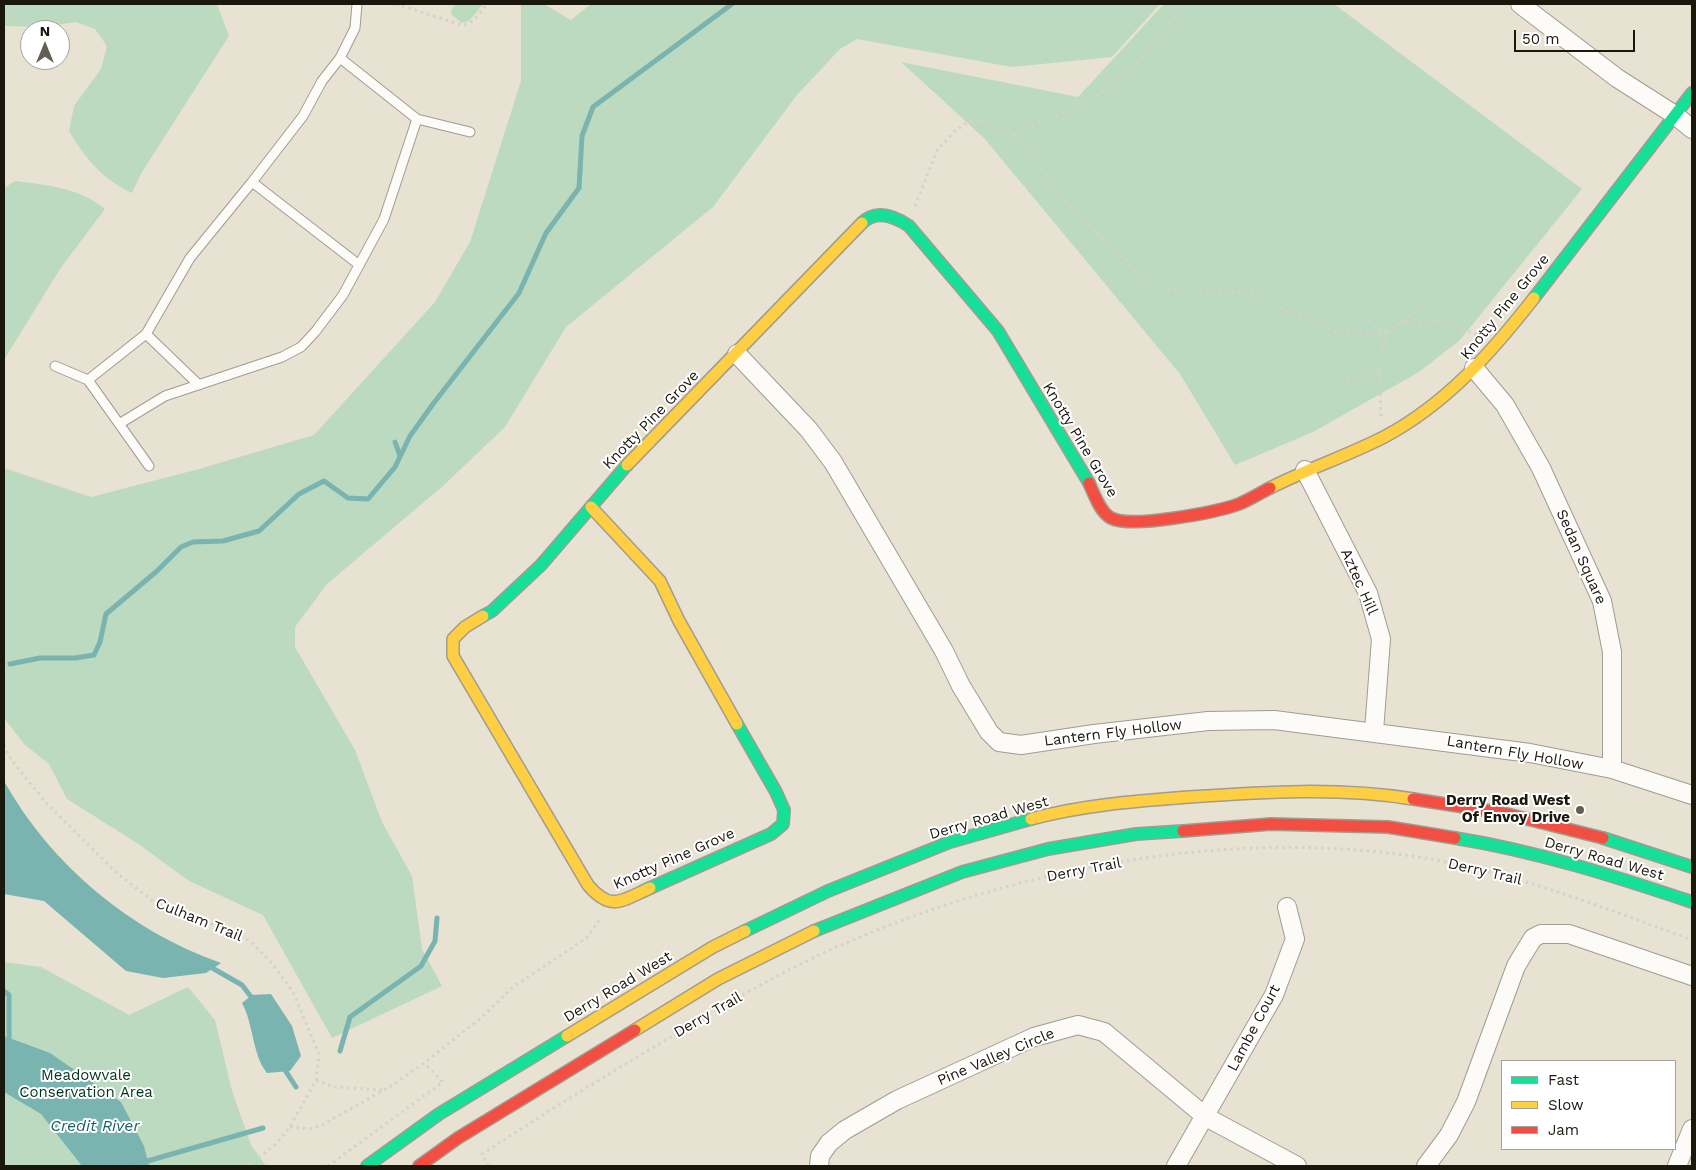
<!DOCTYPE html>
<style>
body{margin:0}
#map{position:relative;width:1696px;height:1170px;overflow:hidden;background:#e8e2d3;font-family:"Work Sans",sans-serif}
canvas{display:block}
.frame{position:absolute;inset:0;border:5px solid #1a170d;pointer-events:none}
.legend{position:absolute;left:1501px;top:1060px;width:175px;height:90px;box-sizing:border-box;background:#fff;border:1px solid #a3a29e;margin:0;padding:6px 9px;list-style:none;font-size:15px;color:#1a170d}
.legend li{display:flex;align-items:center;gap:10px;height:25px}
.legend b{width:25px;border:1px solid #a3a29e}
.north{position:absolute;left:20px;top:20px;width:50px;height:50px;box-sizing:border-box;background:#fff;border:1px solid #a3a29e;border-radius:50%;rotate:0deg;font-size:14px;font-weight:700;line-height:20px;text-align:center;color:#1a170d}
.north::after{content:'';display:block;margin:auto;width:18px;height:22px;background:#625e52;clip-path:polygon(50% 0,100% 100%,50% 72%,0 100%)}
.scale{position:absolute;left:1514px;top:30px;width:121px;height:22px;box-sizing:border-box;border:2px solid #1a170d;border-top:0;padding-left:6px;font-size:15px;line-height:18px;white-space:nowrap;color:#1a170d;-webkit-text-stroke:4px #fff;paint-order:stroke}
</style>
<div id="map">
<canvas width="1696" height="1170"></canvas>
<div class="frame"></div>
<ul class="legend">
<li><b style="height:6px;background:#16e098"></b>Fast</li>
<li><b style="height:6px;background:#ffcf43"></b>Slow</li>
<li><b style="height:6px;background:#f24e42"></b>Jam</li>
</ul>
<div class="north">N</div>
<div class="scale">50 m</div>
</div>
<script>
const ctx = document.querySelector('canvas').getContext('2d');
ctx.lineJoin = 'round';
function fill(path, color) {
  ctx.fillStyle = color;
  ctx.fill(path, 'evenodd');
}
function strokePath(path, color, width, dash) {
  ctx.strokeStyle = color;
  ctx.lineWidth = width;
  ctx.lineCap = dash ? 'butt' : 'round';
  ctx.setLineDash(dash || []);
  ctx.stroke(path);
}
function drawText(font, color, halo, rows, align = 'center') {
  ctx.font = font + ' "Work Sans",sans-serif';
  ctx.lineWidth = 4;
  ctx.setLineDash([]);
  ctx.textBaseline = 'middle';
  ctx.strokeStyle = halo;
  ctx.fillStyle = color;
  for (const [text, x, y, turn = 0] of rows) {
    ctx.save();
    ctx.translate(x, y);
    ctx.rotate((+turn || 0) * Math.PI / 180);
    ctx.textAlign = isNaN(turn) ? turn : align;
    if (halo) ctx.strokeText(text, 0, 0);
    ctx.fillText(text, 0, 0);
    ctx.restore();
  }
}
const green = new Path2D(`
 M 4,4 L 217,4 L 229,36 L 142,172 L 132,193 C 103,180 85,158 69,131 L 74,106 L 101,69 L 107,46 L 95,29 L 76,22 L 42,27 L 5,26 Z
 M 456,4 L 483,4 L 469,21 L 462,23 L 452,15 L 451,10 Z
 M 521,4 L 544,4 L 571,20 L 591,4 L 1160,4 L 1112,57 L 1012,67 L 857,39 L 840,49 L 797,95 L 713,207 L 566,327 L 505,427 L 444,485 L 327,584 L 295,627 L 295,647 L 355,750 L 382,822 L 412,876 L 422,949 L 442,986 L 332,1038 L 263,915 L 189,881 L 137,843 L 67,799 L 49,764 L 24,744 L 4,718 L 4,468 L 91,497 L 199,469 L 314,435 L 435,302 L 470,242 L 521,81 Z
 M 1164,4 L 1334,4 L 1582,189 L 1460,340 L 1419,372 L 1313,432 L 1235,465 L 1180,374 L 984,138 L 901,62 L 1078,97 Z
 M 15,181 C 47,185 80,188 105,209 L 60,269 L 4,360 L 4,188 Z
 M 4,962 L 41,967 L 129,1015 L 188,987 L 215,1020 L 232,1091 L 251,1145 L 266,1166 L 4,1166 Z`);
const water = new Path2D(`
 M 4,781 C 51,865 130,931 221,963 L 206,973 L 163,978 L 126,971 L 44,901 L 4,894 Z
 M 271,994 L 292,1026 L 301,1056 L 290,1071 L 267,1073 C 252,1054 254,1025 242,1003 L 252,995 Z
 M 4,1036 L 50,1053 L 121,1102 L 144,1146 L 149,1166 L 82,1166 L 41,1114 L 4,1092 Z`);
const stream = new Path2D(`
 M 395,442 L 400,456
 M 10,664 L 40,658 L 75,658 L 94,655 L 100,642 L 106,614 L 157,571 L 181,547 L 193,542 L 223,541 L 259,531 L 299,494 L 324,481 L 348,498 L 368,499 L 395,467 L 410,436 L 433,404 L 519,293 L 546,233 L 579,188 L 582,136 L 593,107 L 732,4
 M 207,965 L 242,985 L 255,1002
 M 4,991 L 9,995 L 9,1043
 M 340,1051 L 350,1017 L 421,966 L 435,941 L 437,918
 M 283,1067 L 296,1087
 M 130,1166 L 263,1128`);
const path = new Path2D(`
 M 396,4 L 462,25 C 474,24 480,12 487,4
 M 1014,135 C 1032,124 1051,119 1070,110 C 1122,85 1150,49 1183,4
 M 915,206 L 937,150 L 955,131 L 968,122 L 981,121 L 1014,135 L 1076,212 L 1147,281 L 1170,290 L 1246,292 L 1339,333 L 1386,334 L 1353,307
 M 1399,323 L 1441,320 L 1480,336
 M 1347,382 L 1379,369
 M 1381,416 L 1379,369 L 1386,334 L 1431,298
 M 4,745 L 12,761 L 47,804 L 118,874 L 159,906 L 227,929 L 250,941 L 271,962 L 293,992 L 319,1054 L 316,1080 L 290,1127 L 276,1144 L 248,1166
 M 316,1080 L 334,1087 L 383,1090
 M 290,1127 L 309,1129 L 322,1125 L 393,1085 L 424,1063 L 481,1018 L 513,987 L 588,937 L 599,920
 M 328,1166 L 443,1082 L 424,1063
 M 488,1166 L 482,1154 C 542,1115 603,1077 664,1041 C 729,1002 795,963 865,935 C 1037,864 1240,828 1425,858 C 1518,874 1605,908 1692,940`);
const lane = new Path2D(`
 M 340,58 L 417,119 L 470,132
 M 252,182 L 358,264
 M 146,334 L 199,385
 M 55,366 L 88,380 L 149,466
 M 88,380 L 146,334 L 190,258 L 252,182 L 303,116 L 322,81 L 340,58 L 355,28 L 357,4
 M 119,424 L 165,396 L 282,357 L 301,347 L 315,332 L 343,295 L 384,219 L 417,119`);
const street = new Path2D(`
 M 1520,4 L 1617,78 L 1675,115 L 1692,129
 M 737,354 L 809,430 L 833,462 L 944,651 L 961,686 L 989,732 L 999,742 L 1021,745 L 1094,734 L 1208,721 L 1274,720 L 1530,753 L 1612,769 L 1692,795
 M 1474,368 L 1505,405 L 1541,468 L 1602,601 L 1612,652 L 1612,769
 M 1305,470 L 1368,593 L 1381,639 L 1374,731
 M 819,1166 L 820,1156 L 829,1143 L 845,1130 L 897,1100 L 1034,1037 L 1078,1025 L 1104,1032 L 1206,1117 L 1297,1166
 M 1176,1166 L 1274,995 L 1295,939 L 1287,907
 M 1426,1166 L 1449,1135 L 1466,1102 L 1516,966 L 1533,938 L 1541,934 L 1569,934 L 1692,976
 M 1677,1166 L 1692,1129`);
const fast = new Path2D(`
 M 862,223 C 876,209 894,216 909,226 L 998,331 L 1089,483
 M 1534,298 L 1692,93
 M 483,616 L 492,611 L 541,565 L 627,465
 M 1455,838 C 1536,851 1614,876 1692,902
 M 1603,838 L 1692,867
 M 650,888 L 771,834 L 783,824 L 784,810 L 776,792 L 737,724
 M 745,931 L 828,891 L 950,842 L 1031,819
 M 814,931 L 962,872 L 1048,849 L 1136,834 L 1183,831
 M 367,1166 L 439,1114 L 567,1036`);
const slow = new Path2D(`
 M 627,465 L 862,223
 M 1270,488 C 1307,469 1347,456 1384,437 C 1446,404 1491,353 1534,298
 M 591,507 L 660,581 L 679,621 L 737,724
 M 483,616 L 465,627 L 453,639 L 453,656 L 588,885 C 611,912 621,901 650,888
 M 1031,819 C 1082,805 1137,801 1189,797 C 1263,792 1339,787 1413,799
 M 635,1030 L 718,979 L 814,931
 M 567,1036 L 713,947 L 745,931`);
const jam = new Path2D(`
 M 1089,483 C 1094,494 1100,512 1111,518 C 1131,529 1217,512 1239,504 C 1249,500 1260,493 1270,488
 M 1413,799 L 1503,813 L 1603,838
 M 1183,831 L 1271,824 L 1388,827 L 1455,838
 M 419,1166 L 458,1138 L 635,1030`);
const markers = [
 [1580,810,5,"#625e52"]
];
const streetNames = [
 ["Knotty Pine Grove",1505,307,-51],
 ["Knotty Pine Grove",651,420,-46],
 ["Knotty Pine Grove",1080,440,59],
 ["Sedan Square",1581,557,66],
 ["Aztec Hill",1359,582,66],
 ["Lantern Fly Hollow",1113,733,-7],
 ["Lantern Fly Hollow",1515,753,10],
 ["Derry Road West",989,818,-16],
 ["Knotty Pine Grove",674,859,-24],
 ["Derry Road West",1604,859,16],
 ["Derry Trail",1084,870,-11],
 ["Derry Trail",1485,872,13],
 ["Culham Trail",199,920,22],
 ["Derry Road West",618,987,-31],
 ["Derry Trail",708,1015,-30],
 ["Lambe Court",1254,1028,-62],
 ["Pine Valley Circle",996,1057,-23]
];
const poiNames = [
 ["Derry Road West",1570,801],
 ["Of Envoy Drive",1570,818]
];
const parkNames = [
 ["Meadowvale",86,1076],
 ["Conservation Area",86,1093]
];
const waterNames = [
 ["Credit River",95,1126]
];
fill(green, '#bcdabf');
fill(water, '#79b4b0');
strokePath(stream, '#79b4b0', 5);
strokePath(lane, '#a09c90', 11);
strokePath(street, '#a09c90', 20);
strokePath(fast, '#a09c90', 14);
strokePath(slow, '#a09c90', 14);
strokePath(jam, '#a09c90', 14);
strokePath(path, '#d4d2cd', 3, [2.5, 4]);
strokePath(lane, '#fcfbf8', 9);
strokePath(street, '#fcfbf8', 18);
strokePath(fast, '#16e098', 11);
strokePath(slow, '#ffcf43', 11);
strokePath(jam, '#f24e42', 11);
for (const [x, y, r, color] of markers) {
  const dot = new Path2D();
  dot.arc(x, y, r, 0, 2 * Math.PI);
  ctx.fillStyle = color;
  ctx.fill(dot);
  strokePath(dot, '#fff', 2);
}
drawText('15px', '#1a170d', '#fff', streetNames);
drawText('bold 15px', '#1a170d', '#fff', poiNames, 'right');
drawText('15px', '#00331b', '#fff', parkNames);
drawText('italic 16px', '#186061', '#fff', waterNames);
</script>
